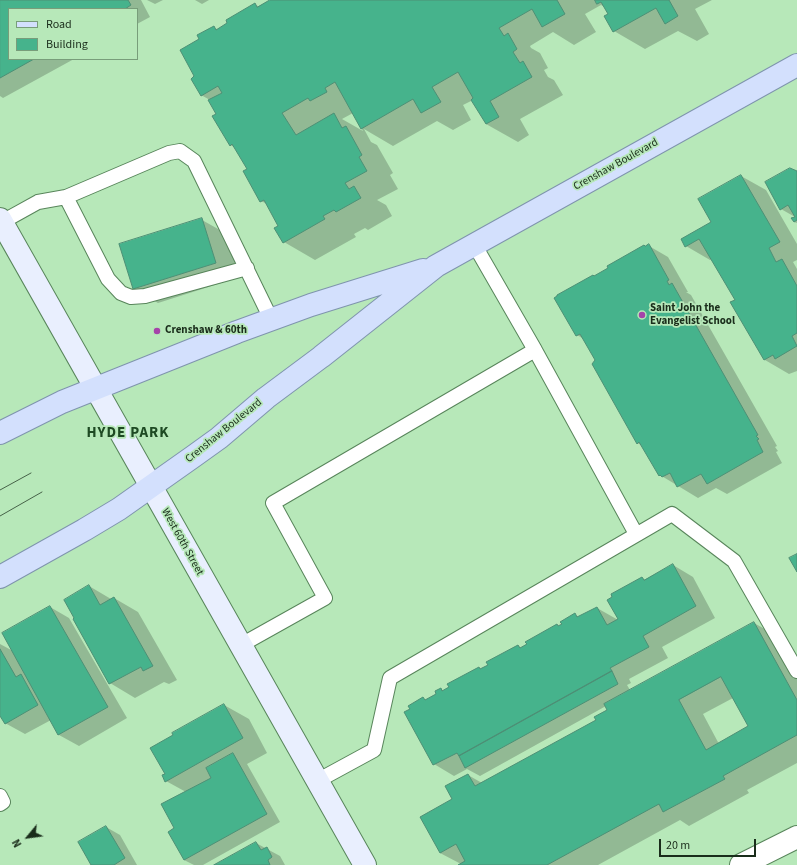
<!DOCTYPE html>
<style>
body{margin:0}
#map{position:relative;width:797px;height:865px;overflow:hidden;background:#b7e8b9;font-family:"Source Sans 3",sans-serif}
canvas{display:block}
.legend{position:absolute;left:8px;top:8px;width:130px;height:52px;box-sizing:border-box;background:#b7e8b9;border:1px solid #789d7a;margin:0;padding:5px 7px;list-style:none;font-size:12px;color:#1a2d1b}
.legend li{display:flex;align-items:center;gap:8px;height:20px}
.legend b{width:20px;border:1px solid #789d7a}
.north{position:absolute;left:8px;top:817px;width:40px;height:40px;-webkit-text-stroke:3px #b7e8b9;paint-order:stroke;rotate:241deg;font-size:11px;font-weight:700;line-height:16px;text-align:center;color:#1a2d1b}
.north::after{content:'';display:block;margin:auto;width:14px;height:18px;background:#1a2d1b;clip-path:polygon(50% 0,100% 100%,50% 72%,0 100%)}
.scale{position:absolute;left:659px;top:839px;width:97px;height:18px;box-sizing:border-box;border:2px solid #1a2d1b;border-top:0;padding-left:5px;font-size:12px;line-height:14px;white-space:nowrap;color:#1a2d1b;-webkit-text-stroke:3px #b7e8b9;paint-order:stroke}
</style>
<div id="map">
<canvas width="797" height="865"></canvas>
<ul class="legend">
<li><b style="height:5px;background:#d3e0fd"></b>Road</li>
<li><b style="height:11px;background:#46b38c"></b>Building</li>
</ul>
<div class="north">N</div>
<div class="scale">20 m</div>
</div>
<script>
const ctx = document.querySelector('canvas').getContext('2d');
ctx.lineJoin = 'round';
function fill(path, color) {
  ctx.fillStyle = color;
  ctx.fill(path, 'evenodd');
}
function strokePath(path, color, width, dash) {
  ctx.strokeStyle = color;
  ctx.lineWidth = width;
  ctx.lineCap = dash ? 'butt' : 'round';
  ctx.setLineDash(dash || []);
  ctx.stroke(path);
}
function drawText(font, color, halo, rows, align = 'center') {
  ctx.font = font + ' "Source Sans 3",sans-serif';
  ctx.lineWidth = 3.5;
  ctx.setLineDash([]);
  ctx.textBaseline = 'middle';
  ctx.strokeStyle = halo;
  ctx.fillStyle = color;
  for (const [text, x, y, turn = 0] of rows) {
    ctx.save();
    ctx.translate(x, y);
    ctx.rotate((+turn || 0) * Math.PI / 180);
    ctx.textAlign = isNaN(turn) ? turn : align;
    if (halo) ctx.strokeText(text, 0, 0);
    ctx.fillText(text, 0, 0);
    ctx.restore();
  }
}
const shadow = new Path2D(`
 M 0,0 L 141,0 L 150,17 L 137,24 L 137,9 L 9,9 L 9,59 L 74,59 L 3,98 L 0,96 Z
 M 147,0 L 163,0 L 155,4 Z
 M 195,0 L 209,0 L 202,4 Z
 M 272,0 L 712,0 L 695,9 L 709,34 L 697,41 L 678,31 L 645,49 L 614,31 L 609,15 L 605,7 L 601,5 L 585,14 L 596,32 L 574,45 L 553,32 L 530,46 L 531,48 L 540,53 L 548,68 L 544,70 L 548,77 L 554,80 L 563,95 L 520,119 L 529,135 L 518,142 L 486,124 L 473,100 L 463,105 L 471,120 L 453,130 L 437,121 L 393,146 L 364,129 L 371,142 L 377,145 L 393,173 L 390,175 L 398,189 L 377,200 L 386,205 L 392,216 L 368,230 L 365,228 L 354,234 L 356,237 L 315,260 L 284,242 L 280,226 L 267,204 L 261,201 L 248,170 L 236,148 L 230,145 L 210,100 L 201,95 L 195,77 L 201,40 L 214,27 L 218,30 L 255,4 L 259,7 ZM 353,113 L 363,131 L 342,119 Z
 M 797,171 L 797,223 L 794,222 L 795,217 L 781,209 Z
 M 741,176 L 766,190 L 797,244 L 797,260 L 793,262 L 797,269 L 797,371 L 789,374 L 765,360 L 736,300 L 712,259 L 710,260 L 686,246 L 712,222 Z
 M 202,220 L 227,234 L 240,277 L 158,303 L 133,289 Z
 M 649,246 L 668,257 L 688,292 L 686,292 L 691,295 L 777,446 L 775,447 L 778,451 L 776,452 L 782,463 L 727,494 L 716,488 L 698,498 L 660,475 L 643,446 L 637,443 L 596,360 L 584,339 L 577,335 L 595,277 Z
 M 673,565 L 693,577 L 715,618 L 662,647 L 668,658 L 629,679 L 631,683 L 627,685 L 630,690 L 754,623 L 779,637 L 797,671 L 797,763 L 747,790 L 749,793 L 689,826 L 680,820 L 598,865 L 460,865 L 461,864 L 440,853 L 453,800 L 468,775 L 482,783 L 597,720 L 609,711 L 606,706 L 480,776 L 467,769 L 454,776 L 434,764 L 423,699 L 426,700 L 438,694 L 441,689 L 444,691 L 479,668 L 482,670 L 518,646 L 521,648 L 559,627 L 575,615 L 579,617 L 597,608 L 620,621 L 642,578 L 646,580 ZM 733,698 L 749,727 L 719,744 L 703,714 Z
 M 89,586 L 111,599 L 114,598 L 138,612 L 177,680 L 169,684 L 164,682 L 135,698 L 110,683 L 76,618 Z
 M 50,607 L 69,618 L 127,718 L 79,746 L 59,735 L 51,720 L 25,734 L 5,723 L 0,714 L 0,644 L 13,651 Z
 M 224,705 L 249,719 L 267,753 L 247,764 L 280,822 L 203,865 L 194,865 L 184,860 L 176,829 L 186,792 L 166,781 L 166,774 Z
 M 106,827 L 120,835 L 137,865 L 92,865 Z
 M 256,843 L 280,856 L 285,865 L 216,865 Z`);
const building = new Path2D(`
 M 0,0 L 128,0 L 131,5 L 125,9 L 9,9 L 9,59 L 34,59 L 0,78 Z
 M 270,0 L 557,0 L 565,14 L 542,27 L 532,9 L 499,28 L 504,36 L 508,33 L 517,49 L 513,52 L 520,63 L 523,61 L 532,77 L 490,101 L 499,117 L 486,124 L 471,100 L 473,98 L 458,72 L 432,87 L 441,102 L 421,113 L 413,99 L 361,129 L 335,82 L 325,88 L 327,92 L 310,101 L 308,98 L 282,113 L 296,135 L 334,113 L 342,128 L 346,126 L 362,155 L 359,157 L 367,171 L 345,183 L 349,189 L 354,186 L 361,198 L 336,212 L 334,210 L 323,216 L 325,219 L 283,243 L 274,228 L 278,226 L 264,200 L 260,202 L 243,171 L 247,169 L 232,144 L 230,146 L 212,116 L 216,114 L 208,100 L 222,93 L 218,86 L 201,96 L 191,79 L 194,76 L 180,50 L 199,39 L 197,35 L 214,26 L 216,30 L 227,23 L 226,20 L 255,3 L 257,7 Z
 M 595,0 L 669,0 L 678,16 L 665,24 L 656,8 L 613,32 L 604,16 L 608,14 L 601,2 L 597,4 Z
 M 790,168 L 797,171 L 797,220 L 794,222 L 791,218 L 795,217 L 788,205 L 780,210 L 765,182 Z
 M 741,175 L 780,242 L 769,248 L 776,262 L 782,259 L 797,286 L 797,333 L 792,336 L 797,346 L 775,359 L 773,355 L 764,360 L 730,302 L 735,300 L 699,239 L 685,247 L 681,239 L 711,222 L 698,199 Z
 M 202,218 L 216,263 L 133,289 L 119,244 Z
 M 649,244 L 669,280 L 667,281 L 669,285 L 672,283 L 758,435 L 756,436 L 759,439 L 757,440 L 763,452 L 707,484 L 701,474 L 677,487 L 670,473 L 662,477 L 660,475 L 659,476 L 639,442 L 637,444 L 592,364 L 595,360 L 580,334 L 576,336 L 554,298 L 557,296 L 557,295 L 593,275 L 594,276 L 608,268 L 607,266 L 644,245 L 645,246 Z
 M 797,554 L 797,572 L 789,558 Z
 M 673,564 L 696,606 L 643,636 L 649,647 L 610,668 L 612,671 L 459,756 L 457,753 L 433,765 L 404,712 L 410,709 L 408,706 L 423,697 L 425,700 L 436,694 L 435,691 L 441,688 L 442,691 L 449,687 L 447,684 L 479,667 L 480,669 L 488,665 L 486,662 L 518,645 L 520,648 L 527,644 L 525,642 L 557,624 L 558,626 L 562,624 L 560,622 L 575,613 L 577,617 L 597,607 L 607,625 L 618,619 L 607,600 L 612,597 L 611,594 L 642,577 L 644,580 Z
 M 89,585 L 100,605 L 114,597 L 153,666 L 143,671 L 141,667 L 109,684 L 73,619 L 74,618 L 64,600 Z
 M 50,606 L 108,707 L 58,735 L 2,633 Z
 M 754,622 L 797,700 L 797,735 L 723,776 L 725,779 L 663,812 L 659,804 L 547,865 L 458,865 L 465,861 L 456,844 L 440,853 L 420,817 L 452,799 L 445,786 L 468,774 L 475,786 L 596,720 L 594,717 L 607,710 L 604,704 ZM 721,677 L 748,726 L 706,750 L 679,700 Z
 M 0,649 L 16,677 L 21,674 L 38,705 L 5,724 L 0,716 Z
 M 612,671 L 618,684 L 465,768 L 459,756 Z
 M 224,704 L 243,738 L 165,782 L 162,775 L 165,774 L 150,748 L 173,735 L 172,733 Z
 M 233,753 L 267,814 L 184,860 L 168,832 L 174,828 L 161,804 L 211,778 L 206,768 Z
 M 106,826 L 125,858 L 114,865 L 91,865 L 78,842 Z
 M 256,842 L 261,850 L 267,847 L 272,857 L 268,860 L 270,865 L 214,865 Z`);
const lane = new Path2D(`
 M 66,197 L 108,279 L 121,293 L 131,297 L 145,296 L 247,268
 M 2,222 L 38,202 L 66,197 L 169,153 L 180,151 L 194,161 L 271,319
 M 474,244 L 535,350
 M 241,645 L 325,598 L 273,503 L 535,350 L 636,534
 M 317,781 L 374,750 L 390,678 L 672,514 L 734,561 L 797,671
 M 0,796 L 3,802 L 0,804`);
const street = new Path2D(`
 M 741,865 L 797,837`);
const secondary = new Path2D(`
 M 0,219 L 365,865`);
const primary = new Path2D(`
 M 0,433 L 62,402 L 237,332 L 311,305 L 423,270
 M 0,577 L 84,530 L 119,509 L 194,456 L 219,438 L 266,398 L 321,357 L 436,266 L 797,65`);
const tram = new Path2D(`
 M 0,490 L 31,473
 M 0,516 L 42,492`);
const markers = [
 [642,315,4,"#a543a9"],
 [157,331,4,"#a543a9"]
];
const streetNames = [
 ["Crenshaw Boulevard",616,165,-29],
 ["Crenshaw Boulevard",224,431,-39],
 ["West 60th Street",182,542,61]
];
const poiNames = [
 ["Saint John the",650,309],
 ["Evangelist School",650,322],
 ["Crenshaw & 60th",165,331]
];
const districtNames = [
 ["HYDE PARK",128,434]
];
fill(shadow, '#0003');
fill(building, '#46b38c');
strokePath(building, '#4d8f75', 1);
strokePath(lane, '#58855b', 16);
strokePath(street, '#58855b', 24);
strokePath(secondary, '#58855b', 24);
strokePath(primary, '#7f94ad', 24);
strokePath(lane, '#fff', 14);
strokePath(street, '#fff', 22);
strokePath(secondary, '#e9effe', 22);
strokePath(primary, '#d3e0fd', 22);
strokePath(tram, '#466248', 1);
for (const [x, y, r, color] of markers) {
  const dot = new Path2D();
  dot.arc(x, y, r, 0, 2 * Math.PI);
  ctx.fillStyle = color;
  ctx.fill(dot);
  strokePath(dot, '#b7e8b9', 1.5);
}
drawText('11px', '#1a2d1b', '#b7e8b9', streetNames);
drawText('bold 11px', '#1a2d1b', '#b7e8b9', poiNames, 'left');
ctx.letterSpacing = '1px';
drawText('bold 15px', '#1e4a23', '#b7e8b9', districtNames);
ctx.letterSpacing = '0px';
</script>
